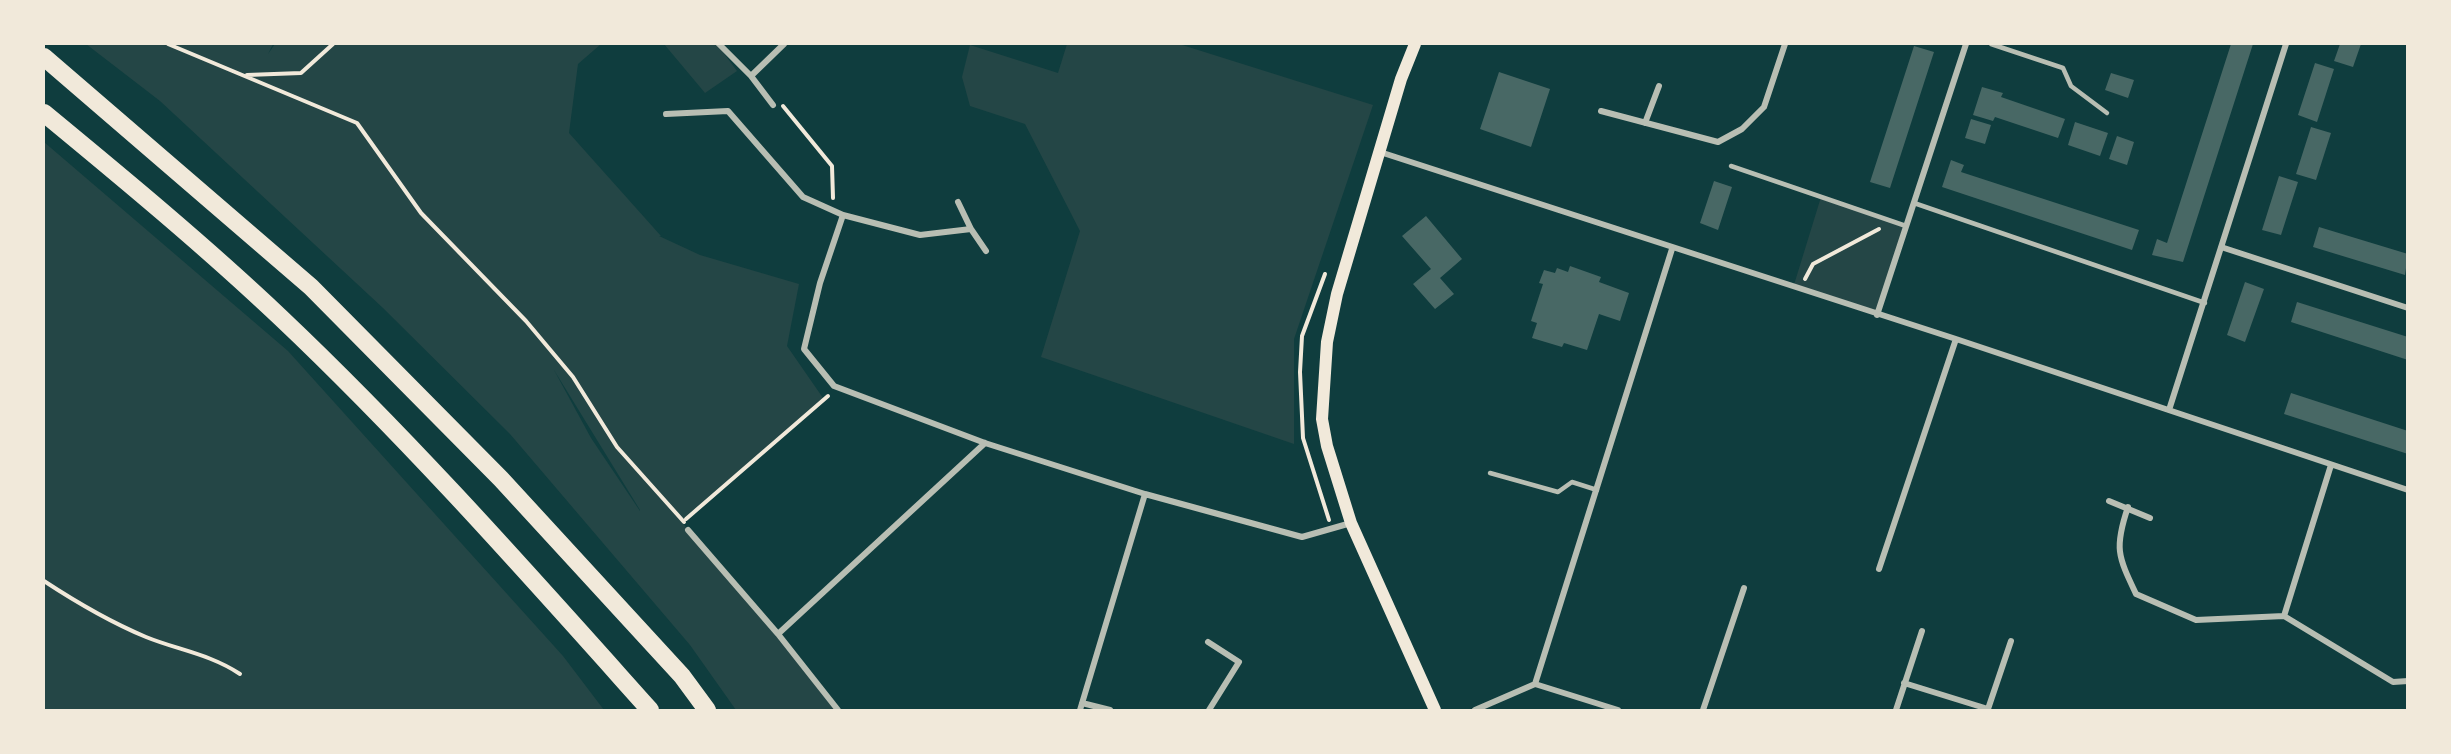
<!DOCTYPE html>
<style>
body{margin:0}
#map{position:relative;width:2451px;height:754px;overflow:hidden;background:#0f3d3e;font-family:Figtree,sans-serif}
canvas{display:block}
.frame{position:absolute;inset:0;border:45px solid #f1e9da;pointer-events:none}
</style>
<div id="map">
<canvas width="2451" height="754"></canvas>
<div class="frame"></div>
</div>
<script>
const ctx = document.querySelector('canvas').getContext('2d');
ctx.lineJoin = 'round';
function fill(path, color) {
  ctx.fillStyle = color;
  ctx.fill(path, 'evenodd');
}
function strokePath(path, color, width, dash) {
  ctx.strokeStyle = color;
  ctx.lineWidth = width;
  ctx.lineCap = dash ? 'butt' : 'round';
  ctx.setLineDash(dash || []);
  ctx.stroke(path);
}
const green = new Path2D(`
 M 86,44 L 273,44 L 268,54 L 275,44 L 601,44 L 578,64 L 569,133 L 661,236 L 659,236 L 700,255 L 799,284 L 787,346 L 823,398 L 681,521 L 837,710 L 736,710 L 690,645 L 510,434 L 383,308 L 160,101 ZM 554,370 L 640,510 L 640,511 L 591,438 Z
 M 664,44 L 717,44 L 737,71 L 705,93 Z
 M 1067,44 L 1179,44 L 1373,105 L 1294,339 L 1294,444 L 1041,357 L 1080,231 L 1025,124 L 970,106 L 962,77 L 970,45 L 1058,73 Z
 M 44,142 L 288,351 L 563,656 L 604,710 L 44,710 Z
 M 1821,197 L 1906,226 L 1877,315 L 1793,288 Z`);
const building = new Path2D(`
 M 2231,44 L 2253,44 L 2183,262 L 2152,255 L 2157,239 L 2167,243 Z
 M 2340,44 L 2361,44 L 2353,67 L 2334,61 Z
 M 1914,46 L 1934,52 L 1890,188 L 1870,182 Z
 M 2315,63 L 2334,69 L 2317,122 L 2298,115 Z
 M 1499,72 L 1550,89 L 1531,147 L 1480,129 Z
 M 2111,73 L 2134,80 L 2128,98 L 2105,90 Z
 M 1982,87 L 2003,93 L 2001,97 L 2065,119 L 2058,138 L 1995,117 L 1993,121 L 1973,115 Z
 M 1971,119 L 1991,125 L 1985,144 L 1965,138 Z
 M 2075,122 L 2108,133 L 2100,156 L 2068,145 Z
 M 2311,127 L 2331,133 L 2316,180 L 2296,174 Z
 M 2117,136 L 2134,142 L 2127,165 L 2109,159 Z
 M 1951,160 L 1964,165 L 1961,172 L 2139,230 L 2132,250 L 1942,187 Z
 M 2279,176 L 2298,182 L 2281,235 L 2262,230 Z
 M 1714,181 L 1732,187 L 1718,230 L 1700,223 Z
 M 1426,216 L 1462,259 L 1440,278 L 1454,294 L 1435,309 L 1413,284 L 1431,269 L 1402,236 Z
 M 2319,227 L 2408,254 L 2405,275 L 2313,247 Z
 M 1570,266 L 1601,277 L 1599,282 L 1629,293 L 1620,321 L 1599,314 L 1587,350 L 1564,343 L 1562,347 L 1532,338 L 1537,323 L 1531,321 L 1543,284 L 1539,283 L 1544,270 L 1555,273 L 1557,268 L 1568,272 Z
 M 2245,282 L 2264,289 L 2245,342 L 2227,335 Z
 M 2297,302 L 2408,337 L 2408,360 L 2291,322 Z
 M 2291,393 L 2408,431 L 2408,454 L 2284,414 Z`);
const path = new Path2D(`
 M 168,44 L 357,123 L 421,213 L 526,321 L 573,377 L 617,447 L 684,522
 M 247,75 L 301,73 L 333,44
 M 783,106 L 832,166 L 833,198
 M 1325,274 L 1302,336 L 1300,372 L 1303,438 L 1329,520
 M 1805,279 L 1813,264 L 1879,229
 M 686,519 L 828,396
 M 44,581 C 76,602 110,622 146,637 C 178,650 210,654 240,674`);
const service = new Path2D(`
 M 1991,44 L 2063,68 L 2071,86 L 2107,113
 M 1731,166 L 1906,226
 M 1914,203 L 2205,303
 M 1490,473 L 1558,492 L 1572,482 L 1597,490`);
const minor = new Path2D(`
 M 719,44 L 751,76 L 784,44
 M 751,76 L 773,105
 M 1601,111 L 1718,142 L 1742,129 L 1764,107 L 1785,44
 M 666,114 L 728,111 L 803,197 L 843,215 L 920,235 L 971,229 L 958,202
 M 1645,123 L 1659,86
 M 1380,152 L 1956,339 L 2408,490
 M 843,215 L 820,283 L 804,349 L 834,386 L 985,443 L 1145,494 L 1302,537 L 1351,523
 M 971,229 L 986,251
 M 2221,247 L 2408,308
 M 1877,315 L 1966,44
 M 2169,410 L 2286,44
 M 2109,501 L 2150,518
 M 2128,507 C 2114,548 2118,556 2136,594 L 2196,620 L 2284,616 L 2393,682 L 2408,681
 M 688,530 L 778,634 L 838,710
 M 1879,569 L 1956,339
 M 2284,616 L 2331,465
 M 778,634 L 985,443
 M 1208,642 L 1239,662 L 1209,710
 M 1904,683 L 1988,709 L 2011,641
 M 1535,684 L 1618,710
 M 1082,703 L 1110,710
 M 1080,710 L 1145,494
 M 1475,710 L 1535,684 L 1672,249
 M 1703,710 L 1744,588
 M 1896,710 L 1922,631`);
const secondary = new Path2D(`
 M 1415,44 L 1401,79 L 1337,294 L 1327,342 L 1322,419 L 1327,446 L 1351,523 L 1435,710`);
const motorway = new Path2D(`
 M 44,57 L 311,287 L 501,479 L 682,676 L 707,710
 M 44,113 C 124,179 205,246 280,317 C 411,441 530,576 650,710`);
fill(green, '#244646');
fill(building, '#486865');
strokePath(path, '#f1e9da', 4);
strokePath(service, '#b8beb3', 4.5);
strokePath(minor, '#b8beb3', 6);
strokePath(secondary, '#f1e9da', 12);
strokePath(motorway, '#f1e9da', 18);
</script>
